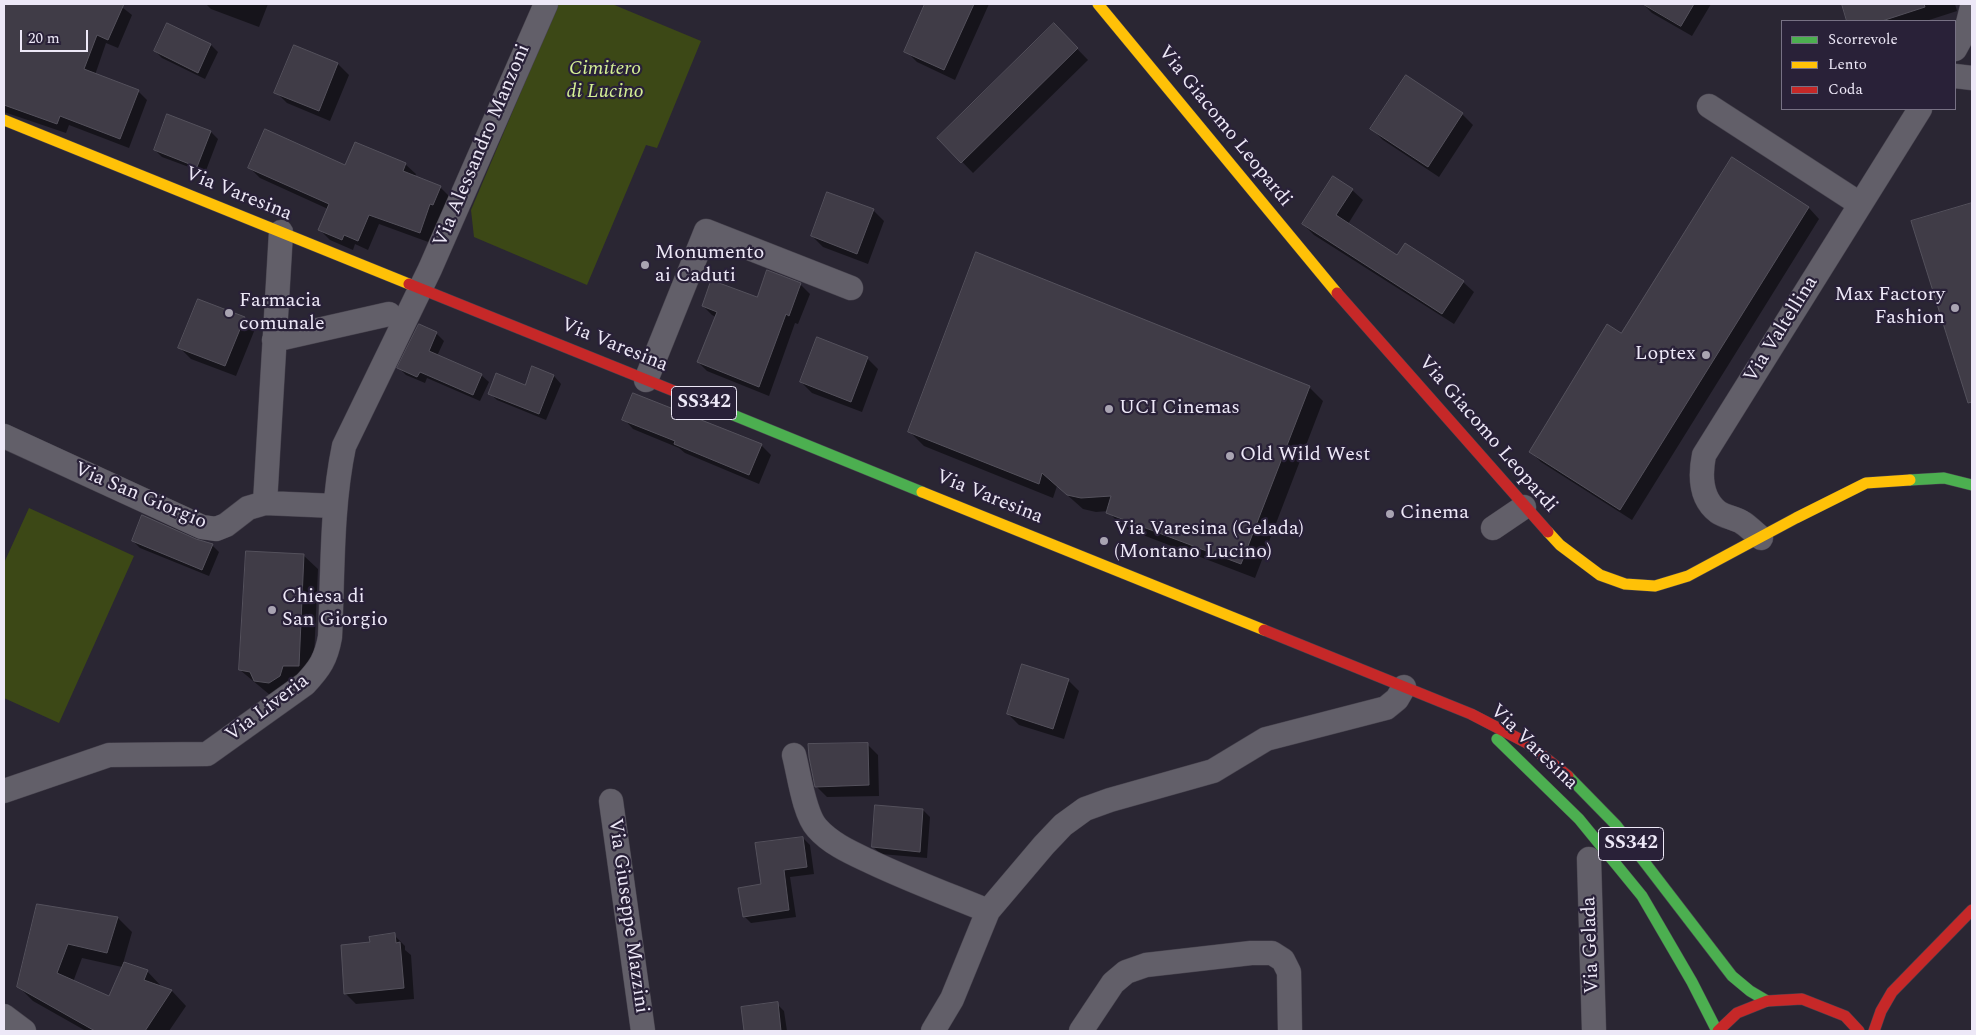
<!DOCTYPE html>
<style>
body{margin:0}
#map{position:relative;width:1976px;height:1035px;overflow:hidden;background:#2a2633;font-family:Spectral,serif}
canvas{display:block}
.frame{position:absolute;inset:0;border:5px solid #ede8f7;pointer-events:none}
.legend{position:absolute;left:1781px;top:20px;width:175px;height:90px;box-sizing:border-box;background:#292138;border:1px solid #777184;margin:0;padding:6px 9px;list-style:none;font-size:15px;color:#ede8f7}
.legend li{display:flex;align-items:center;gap:10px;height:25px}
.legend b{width:25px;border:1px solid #777184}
.scale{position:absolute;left:20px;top:30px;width:68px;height:22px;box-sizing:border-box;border:2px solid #ede8f7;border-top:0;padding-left:6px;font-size:15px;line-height:18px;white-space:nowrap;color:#ede8f7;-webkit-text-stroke:4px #292138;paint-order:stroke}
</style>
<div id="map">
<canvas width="1976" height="1035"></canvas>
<div class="frame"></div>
<ul class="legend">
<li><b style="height:6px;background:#4caf50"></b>Scorrevole</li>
<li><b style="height:6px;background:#ffc107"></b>Lento</li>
<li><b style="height:6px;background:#c62828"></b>Coda</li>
</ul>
<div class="scale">20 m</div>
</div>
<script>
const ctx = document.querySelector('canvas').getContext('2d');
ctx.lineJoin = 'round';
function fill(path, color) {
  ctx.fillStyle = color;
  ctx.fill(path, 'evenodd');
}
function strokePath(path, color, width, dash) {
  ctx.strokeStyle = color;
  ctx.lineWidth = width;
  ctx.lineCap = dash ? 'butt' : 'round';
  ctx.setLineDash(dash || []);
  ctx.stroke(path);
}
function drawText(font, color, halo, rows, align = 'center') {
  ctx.font = font + ' Spectral,serif';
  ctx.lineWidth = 4.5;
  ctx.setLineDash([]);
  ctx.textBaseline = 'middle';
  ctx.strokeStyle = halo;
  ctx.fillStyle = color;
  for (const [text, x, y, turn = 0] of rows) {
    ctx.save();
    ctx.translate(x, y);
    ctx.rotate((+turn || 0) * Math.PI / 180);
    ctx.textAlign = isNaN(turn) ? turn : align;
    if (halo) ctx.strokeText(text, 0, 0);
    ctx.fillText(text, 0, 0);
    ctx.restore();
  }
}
const green = new Path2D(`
 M 558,4 L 612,4 L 701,41 L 657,148 L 646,145 L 587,285 L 474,237 L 471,210 Z
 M 29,508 L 134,556 L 59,723 L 4,698 L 4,563 Z`);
const shadow = new Path2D(`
 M 18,4 L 118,4 L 132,15 L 118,48 L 106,43 L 95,75 L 138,91 L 147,100 L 129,148 L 69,125 L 66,133 L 4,112 L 4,13 L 13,16 Z
 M 206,4 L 268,4 L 259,27 L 211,9 Z
 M 927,4 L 989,4 L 955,80 L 917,62 L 906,51 Z
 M 1643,4 L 1711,4 L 1692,36 L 1652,13 Z
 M 1843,4 L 1955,4 L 1957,11 L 1926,21 L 1848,21 Z
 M 168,24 L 211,45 L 218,52 L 205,79 L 162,58 L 155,51 Z
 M 1054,25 L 1088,60 L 973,173 L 939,138 Z
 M 294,46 L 338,64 L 349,75 L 330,121 L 287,103 L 276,92 Z
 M 1462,114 L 1473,125 L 1439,177 L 1383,140 L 1372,129 Z
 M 211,132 L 218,139 L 205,173 L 162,157 L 155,150 Z
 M 405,164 L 416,174 L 415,177 L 440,187 L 450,197 L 444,215 L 441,214 L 431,243 L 379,224 L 368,250 L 355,244 L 353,250 L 330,240 L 320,230 L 328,209 L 260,178 L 250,168 Z
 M 1352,190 L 1363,200 L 1348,224 L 1397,257 L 1463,282 L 1474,292 L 1454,324 L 1314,235 L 1303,224 Z
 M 1972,204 L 1972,405 L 1967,395 L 1913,221 Z
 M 1809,208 L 1819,219 L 1632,520 L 1541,462 L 1530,451 L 1621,335 Z
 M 873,210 L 884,221 L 868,264 L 823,247 L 812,236 Z
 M 800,284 L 810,294 L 798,324 L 795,323 L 769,396 L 707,371 L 698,362 L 716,317 L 712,315 L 703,306 L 758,299 Z
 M 244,318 L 255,329 L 236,376 L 191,359 L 180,348 Z
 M 419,326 L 437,334 L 444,341 L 437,356 L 481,375 L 489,382 L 480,401 L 427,378 L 425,383 L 406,375 L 399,368 Z
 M 867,358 L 878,369 L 862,412 L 812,393 L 801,382 Z
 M 533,368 L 554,376 L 561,384 L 546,420 L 497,400 L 489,393 L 526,387 Z
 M 1309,387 L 1323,401 L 1255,578 L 1122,527 L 1108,511 L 1096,512 L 1083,509 L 1057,486 L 1053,498 L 924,446 L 909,431 Z
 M 624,419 L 761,445 L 771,455 L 759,484 L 685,453 L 679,448 L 633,429 Z
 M 133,541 L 196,541 L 212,545 L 219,552 L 209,576 L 140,548 Z
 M 303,555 L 318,569 L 313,680 L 270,695 L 240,670 Z
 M 1068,680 L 1079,691 L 1064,739 L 1019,725 L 1008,714 Z
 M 867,744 L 878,755 L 879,796 L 827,797 L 816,786 Z
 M 923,810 L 930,817 L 927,858 L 881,854 L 873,847 Z
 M 803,838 L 810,845 L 814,874 L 790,877 L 796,917 L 751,923 L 744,916 L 763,886 Z
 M 38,905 L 118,918 L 132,932 L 122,967 L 82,958 L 73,982 L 110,997 L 147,971 L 161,986 L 161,987 L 172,991 L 186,1006 L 169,1031 L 86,1031 L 33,1001 L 18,986 Z
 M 394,935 L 405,946 L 405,950 L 411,955 L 414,999 L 356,1004 L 345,993 L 372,944 Z
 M 777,1004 L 784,1011 L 787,1031 L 745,1031 L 742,1008 Z`);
const building = new Path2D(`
 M 4,4 L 124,4 L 108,40 L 97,35 L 84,69 L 139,90 L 120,139 L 60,116 L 57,124 L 4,105 Z
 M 925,4 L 974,4 L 944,70 L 904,52 Z
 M 1643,4 L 1694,4 L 1681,26 Z
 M 1842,4 L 1924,4 L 1925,7 L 1882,21 L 1847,21 Z
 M 167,23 L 211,44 L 198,73 L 154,51 Z
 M 1054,23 L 1078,48 L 961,163 L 937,138 Z
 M 294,45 L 338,63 L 319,111 L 274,93 Z
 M 1406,75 L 1463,113 L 1428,167 L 1370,129 Z
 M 167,114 L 211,131 L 197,167 L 154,150 Z
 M 265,129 L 345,165 L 355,142 L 406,163 L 403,171 L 441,186 L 433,205 L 430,204 L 420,233 L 369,215 L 358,241 L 344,235 L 342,240 L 318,230 L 329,204 L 248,168 Z
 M 1732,157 L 1809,207 L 1620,510 L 1529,452 L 1607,324 L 1621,333 Z
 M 1333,176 L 1353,189 L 1336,215 L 1397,255 L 1405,243 L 1464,281 L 1442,314 L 1302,224 Z
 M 827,192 L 874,209 L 857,254 L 811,236 Z
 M 1972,203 L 1972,402 L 1968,403 L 1911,221 Z
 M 976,252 L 1310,386 L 1241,564 L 1106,513 L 1111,496 L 1081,498 L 1067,495 L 1042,473 L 1039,484 L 908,432 Z
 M 767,270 L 801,283 L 789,316 L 786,314 L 759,387 L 697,362 L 717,312 L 702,306 L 711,280 L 757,297 Z
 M 198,299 L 245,317 L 225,366 L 178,348 Z
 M 419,324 L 437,332 L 429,351 L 482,374 L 473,395 L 420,372 L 417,377 L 397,368 Z
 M 817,337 L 868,357 L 851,402 L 800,382 Z
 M 532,366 L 554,375 L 539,414 L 488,394 L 496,373 L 525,385 Z
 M 633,393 L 762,444 L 749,475 L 674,444 L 675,441 L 622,420 Z
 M 142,515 L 196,539 L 213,544 L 202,570 L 132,541 Z
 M 246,551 L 304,554 L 299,666 L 283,666 L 280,676 L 269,683 L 254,681 L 250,672 L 239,670 Z
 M 1022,664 L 1069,679 L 1053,729 L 1007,714 Z
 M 868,743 L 869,785 L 815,787 L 809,757 L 808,744 Z
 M 875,805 L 923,809 L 920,852 L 872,847 Z
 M 803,837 L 807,867 L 784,870 L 789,910 L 743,917 L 738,888 L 761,884 L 755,843 Z
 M 37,904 L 118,917 L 107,953 L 68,944 L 57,973 L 109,996 L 124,962 L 148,970 L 144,980 L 172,990 L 145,1031 L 95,1031 L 17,987 Z
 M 395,933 L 396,943 L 400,942 L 404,988 L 344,994 L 341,945 L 370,942 L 369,937 Z
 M 778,1002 L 781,1031 L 744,1031 L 741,1007 Z`);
const street = new Path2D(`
 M 1955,49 L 1967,27 L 1972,7
 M 1955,76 L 1972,78
 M 1709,106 L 1860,204
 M 274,340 L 389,314
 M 646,380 L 706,231 L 851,288
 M 4,436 L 202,527 L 216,529 L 226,525 L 248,508 L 265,503 L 335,506
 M 265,503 L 281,232
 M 1493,528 L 1524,507
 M 1761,538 C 1755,533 1749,527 1743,523 C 1736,518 1725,517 1718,512 C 1700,498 1700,475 1704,455 L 1920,109
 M 794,755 C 799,774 804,814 817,828 C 831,844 852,853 871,862 C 909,880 949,895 988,911
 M 4,791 L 109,755 L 207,754 L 305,684 C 320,668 326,659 330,637 C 333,573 331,508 344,446 L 430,269 L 546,4
 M 611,801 L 643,1031
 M 1589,859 L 1594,1031
 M 4,1016 L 24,1031
 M 933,1031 L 952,999 L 988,911 L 1044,845 L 1063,825 L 1085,809 L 1110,800 L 1213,771 L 1266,739 L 1386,708 L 1397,699 L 1404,687
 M 1081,1031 L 1113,983 L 1126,972 L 1146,965 L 1251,953 L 1272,953 L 1283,960 L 1289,972 L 1290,1031`);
const fast = new Path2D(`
 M 716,408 L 922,492
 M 1910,480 L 1944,478 L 1972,485
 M 1497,739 L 1579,819 L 1642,896 L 1692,982 L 1717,1031
 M 1568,776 L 1616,825 L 1732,976 L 1750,991 L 1767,1001`);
const slow = new Path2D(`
 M 1098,4 L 1337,293
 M 4,120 L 409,284
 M 922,492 L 1264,630
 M 1548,532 L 1560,545 L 1600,575 L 1625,584 L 1655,586 L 1688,576 L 1796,518 L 1866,483 L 1910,480`);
const jam = new Path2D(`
 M 409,284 L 716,408
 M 1337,293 L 1548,532
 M 1264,630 L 1471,714 L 1527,743 L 1568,776
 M 1718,1031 L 1737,1013 L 1767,1001 L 1802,999 L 1845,1016 L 1859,1031
 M 1874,1031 L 1881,1011 L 1892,992 L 1972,910`);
const markers = [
 [645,265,5,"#a9a4b2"],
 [1955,308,5,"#a9a4b2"],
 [229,313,5,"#a9a4b2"],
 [1706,355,5,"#a9a4b2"],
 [1109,409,5,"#a9a4b2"],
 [1230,456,5,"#a9a4b2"],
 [1390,514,5,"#a9a4b2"],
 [1104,541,5,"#a9a4b2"],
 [272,610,5,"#a9a4b2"]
];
const shields = [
 [704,403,65],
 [1631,844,65]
];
const shieldNames = [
 ["SS342",704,403],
 ["SS342",1631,844]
];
const parkNames = [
 ["Cimitero",605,70],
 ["di Lucino",605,93]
];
const streetNames = [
 ["Via Giacomo Leopardi",1224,127,51],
 ["Via Alessandro Manzoni",483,146,-67],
 ["Via Varesina",238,195,22],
 ["Via Valtellina",1782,330,-58],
 ["Via Varesina",614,346,22],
 ["Via Giacomo Leopardi",1487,435,49],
 ["Via San Giorgio",140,497,23],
 ["Via Varesina",989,498,22],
 ["Via Liveria",268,709,-37],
 ["Via Varesina",1533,748,44],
 ["Via Giuseppe Mazzini",627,916,82],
 ["Via Gelada",1592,945,-92]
];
const poiNames = [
 ["Monumento",655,254],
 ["ai Caduti",655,277],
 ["Max Factory",1945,296,"right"],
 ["Fashion",1945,319,"right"],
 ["Farmacia",239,302],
 ["comunale",239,325],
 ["Loptex",1696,355,"right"],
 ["UCI Cinemas",1119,409],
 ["Old Wild West",1240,456],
 ["Cinema",1400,514],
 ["Via Varesina (Gelada)",1114,530],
 ["(Montano Lucino)",1114,553],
 ["Chiesa di",282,598],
 ["San Giorgio",282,621]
];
fill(green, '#3c4816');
fill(shadow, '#0007');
fill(building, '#403c47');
strokePath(building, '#54515c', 1);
strokePath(street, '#47434e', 25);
strokePath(fast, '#47434e', 12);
strokePath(slow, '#47434e', 12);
strokePath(jam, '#47434e', 12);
strokePath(street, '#625f69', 24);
strokePath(fast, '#4caf50', 11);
strokePath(slow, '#ffc107', 11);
strokePath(jam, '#c62828', 11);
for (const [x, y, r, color] of markers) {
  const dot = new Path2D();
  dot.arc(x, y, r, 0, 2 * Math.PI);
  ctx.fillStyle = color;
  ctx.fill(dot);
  strokePath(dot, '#292138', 2);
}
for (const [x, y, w] of shields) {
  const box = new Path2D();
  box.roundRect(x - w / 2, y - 16.5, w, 33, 4);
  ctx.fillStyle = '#292138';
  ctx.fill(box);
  strokePath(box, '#ede8f7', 1);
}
drawText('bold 19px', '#ede8f7', null, shieldNames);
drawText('italic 20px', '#d5f095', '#292138', parkNames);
drawText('20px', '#ede8f7', '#292138', streetNames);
drawText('20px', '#ede8f7', '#292138', poiNames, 'left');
</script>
